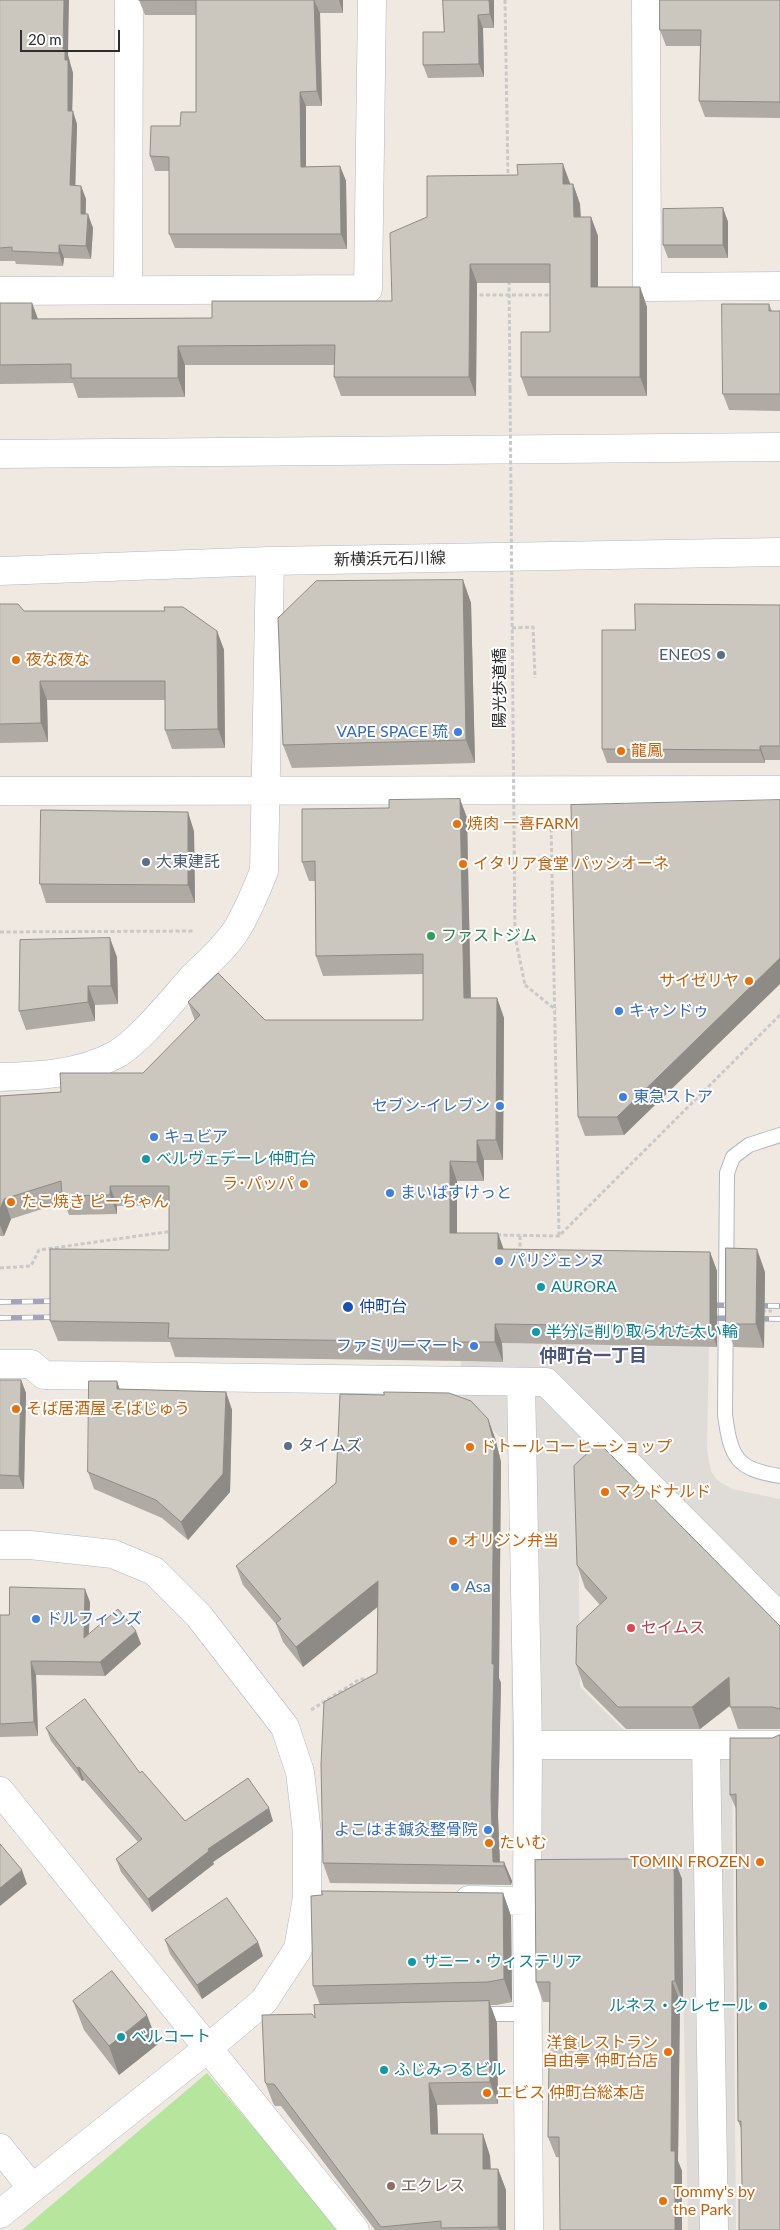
<!DOCTYPE html>
<meta charset="utf-8">
<style>
body{margin:0}
#map{position:relative;width:780px;height:2230px;overflow:hidden;background:#efe9e1;font-family:Lato,sans-serif}
canvas{display:block}
.scale{position:absolute;left:20px;top:30px;width:100px;height:22px;box-sizing:border-box;border:2px solid #2e2e2e;border-top:0;padding-left:6px;font-size:15px;line-height:18px;white-space:nowrap;color:#2e2e2e;-webkit-text-stroke:4px #fff;paint-order:stroke}
</style>
<div id="map">
<canvas width="780" height="2230"></canvas>
<div class="scale">20 m</div>
</div>
<script>
const ctx = document.querySelector('canvas').getContext('2d');
ctx.lineJoin = 'round';
function fill(path, color) {
  ctx.fillStyle = color;
  ctx.fill(path, 'evenodd');
}
function strokePath(path, color, width, dash) {
  ctx.strokeStyle = color;
  ctx.lineWidth = width;
  ctx.lineCap = dash ? 'butt' : 'round';
  ctx.setLineDash(dash || []);
  ctx.stroke(path);
}
function drawText(font, color, halo, rows, align = 'center') {
  ctx.font = font + ' Lato,"Noto Sans JP",sans-serif';
  ctx.lineWidth = 4;
  ctx.setLineDash([]);
  ctx.textBaseline = 'middle';
  ctx.strokeStyle = halo;
  ctx.fillStyle = color;
  for (const [text, x, y, turn = 0] of rows) {
    ctx.save();
    ctx.translate(x, y);
    ctx.rotate((+turn || 0) * Math.PI / 180);
    ctx.textAlign = isNaN(turn) ? turn : align;
    if (halo) ctx.strokeText(text, 0, 0);
    ctx.fillText(text, 0, 0);
    ctx.restore();
  }
}
const green = new Path2D(`
 M 207,2073 L 341,2230 L 22,2230 Z`);
const plaza = new Path2D(`
 M 502,1343 L 709,1347 L 707,1450 L 711,1471 L 717,1480 L 732,1489 L 780,1499 L 780,1639 L 578,1489 L 580,1687 L 629,1735 L 732,1745 L 736,2230 L 688,2230 L 681,1879 L 513,1879 L 510,1490 L 507,1444 L 463,1400 L 461,1361 L 502,1362 Z`);
const path = new Path2D(`
 M 505,0 L 508,177
 M 509,281 L 510,389
 M 473,295 L 554,295
 M 512,628 L 533,627 L 535,678
 M 551,822 L 559,1236
 M 0,932 L 195,931
 M 525,985 L 556,1010
 M 497,1235 L 559,1236 L 780,1015
 M 520,1236 L 520,1254
 M 0,1268 L 31,1266 L 39,1250 L 173,1231
 M 762,1311 L 772,1311
 M 311,1710 L 360,1679 L 370,1679`);
const lane = new Path2D(`
 M 780,1135 L 749,1145 L 733,1157 L 727,1173 L 725,1415 C 731,1458 736,1469 780,1476
 M 475,2014 L 527,2014`);
const street = new Path2D(`
 M 646,0 L 647,287 L 780,286
 M 128,290 L 129,0
 M 0,291 L 368,289 L 372,0
 M 0,1364 L 31,1364 L 44,1375 L 546,1382 L 780,1617
 M 521,1382 L 528,1745 L 527,1901
 M 528,1745 L 780,1745
 M 706,1745 L 714,2230
 M 0,1791 L 355,2230
 M 469,1900 L 527,1901 L 529,2230
 M 0,2148 L 32,2188`);
const secondary = new Path2D(`
 M 0,454 L 780,447
 M 0,571 L 270,561 L 780,552
 M 0,791 L 780,790
 M 0,1077 C 39,1076 80,1074 115,1055 C 139,1042 173,999 193,977 C 208,962 226,947 237,929 C 248,911 256,891 264,871 L 270,561
 M 0,1545 L 30,1545 L 113,1554 L 154,1571 L 199,1616 L 285,1727 L 300,1772 L 307,1833 L 307,1898 L 298,1949 L 264,2001 L 208,2048 L 0,2214`);
const rail = new Path2D(`
 M 0,1302 L 65,1301
 M 702,1305 L 780,1306
 M 0,1318 L 65,1317
 M 703,1318 L 780,1319`);
const pathBridge = new Path2D(`
 M 510,389 L 515,936 L 525,985`);
const wall = new Path2D(`
 M 0,0 L 68,55 L 70,62 L 70,65 L 73,73 L 72,111 L 77,124 L 75,185 L 81,186 L 86,199 L 86,214 L 93,228 L 91,259 L 64,258 L 63,266 L 16,264 L 15,261 L 0,261 Z
 M 139,0 L 343,0 L 343,13 L 320,13 L 322,106 L 306,106 L 306,167 L 340,166 L 346,181 L 347,249 L 175,248 L 169,234 L 169,171 L 155,171 L 150,156 L 180,126 L 196,112 L 196,15 L 145,15 Z
 M 443,0 L 494,0 L 494,28 L 483,28 L 484,77 L 428,78 L 423,65 L 444,32 Z
 M 780,0 L 780,118 L 705,117 L 699,101 L 700,46 L 666,46 L 660,30 Z
 M 570,183 L 570,184 L 573,184 L 580,204 L 581,217 L 591,217 L 598,236 L 598,287 L 640,287 L 647,307 L 647,396 L 528,396 L 521,377 L 550,332 L 550,283 L 477,283 L 476,396 L 341,396 L 334,377 L 335,365 L 185,365 L 185,397 L 78,398 L 73,383 L 0,384 L 0,303 L 32,303 L 38,319 L 212,318 L 392,301 Z
 M 723,208 L 728,222 L 728,258 L 668,258 L 663,245 Z
 M 769,304 L 772,311 L 780,311 L 780,411 L 729,410 L 723,394 Z
 M 463,580 L 471,603 L 475,763 L 292,768 L 283,745 Z
 M 0,604 L 24,611 L 217,631 L 224,650 L 225,748 L 172,749 L 165,730 L 165,700 L 47,700 L 48,742 L 0,743 Z
 M 780,605 L 780,760 L 765,760 L 765,763 L 607,763 L 602,749 L 635,630 Z
 M 460,799 L 467,818 L 471,998 L 497,998 L 504,1018 L 503,1160 L 484,1160 L 484,1181 L 457,1181 L 457,1233 L 504,1249 L 710,1252 L 717,1271 L 717,1347 L 502,1343 L 503,1362 L 461,1361 L 175,1357 L 170,1342 L 58,1341 L 50,1321 L 169,1250 L 169,1205 L 117,1206 L 117,1214 L 69,1215 L 64,1202 L 11,1219 L 4,1236 L 0,1236 L 0,1096 L 61,1092 L 143,1073 L 195,1021 L 188,1002 L 265,1020 L 423,1020 L 423,974 L 323,976 L 316,956 L 315,881 L 309,881 L 302,862 L 389,808 Z
 M 780,800 L 780,984 L 624,1135 L 585,1136 L 578,1117 Z
 M 194,831 L 195,903 L 46,903 L 40,884 Z
 M 117,957 L 118,1004 L 95,1005 L 95,1021 L 26,1030 L 19,1011 Z
 M 765,1272 L 764,1348 L 734,1347 L 726,1324 Z
 M 0,1380 L 21,1380 L 26,1393 L 24,1489 L 0,1489 Z
 M 120,1389 L 226,1392 L 232,1410 L 230,1492 L 188,1540 L 162,1518 L 94,1489 L 88,1472 Z
 M 384,1395 L 488,1419 L 495,1438 L 501,1462 L 499,1678 L 501,1683 L 498,1816 L 500,1862 L 504,1862 L 512,1881 L 511,1885 L 330,1883 L 323,1863 L 377,1673 L 378,1606 L 303,1667 L 283,1642 L 276,1624 L 243,1585 L 236,1566 L 336,1483 Z
 M 577,1565 L 780,1626 L 780,1729 L 738,1729 L 730,1706 L 700,1729 L 626,1729 L 584,1687 L 576,1664 L 600,1605 L 585,1588 Z
 M 90,1602 L 89,1634 L 141,1644 L 105,1676 L 36,1675 L 38,1736 L 0,1737 L 0,1615 L 9,1615 Z
 M 46,1728 L 140,1773 L 185,1821 L 273,1821 L 213,1862 L 214,1864 L 152,1912 L 121,1872 L 116,1859 L 138,1842 L 84,1780 L 82,1781 L 51,1741 Z
 M 779,1736 L 742,2185 L 742,2131 L 738,2121 L 736,1809 L 730,1795 L 772,1738 Z
 M 674,1859 L 682,1879 L 683,2001 L 680,2001 L 678,2161 L 682,2171 L 556,2157 L 548,2137 L 550,2002 L 543,2002 L 536,1982 Z
 M 503,1893 L 511,1916 L 512,2002 L 497,2005 L 490,2005 L 497,2023 L 498,2104 L 437,2105 L 438,2134 L 483,2134 L 490,2156 L 491,2169 L 498,2169 L 506,2190 L 506,2230 L 375,2230 L 281,2106 L 275,2106 L 273,2103 L 265,2082 L 315,2018 L 320,2005 L 313,1986 Z
 M 165,1940 L 263,1956 L 202,1999 L 170,1954 Z
 M 73,2001 L 158,2044 L 119,2075 L 84,2030 Z`);
const shadedWall = new Path2D(`
 M 64,0 L 69,0 L 68,55 L 73,73 L 72,121 L 73,111 L 77,124 L 75,198 L 70,185 L 68,111 L 63,49 Z
 M 314,0 L 320,13 L 322,106 L 317,91 Z
 M 339,0 L 343,0 L 343,13 Z
 M 489,0 L 494,0 L 494,28 L 490,14 Z
 M 478,15 L 483,28 L 484,77 L 479,64 Z
 M 300,92 L 306,106 L 306,181 L 301,167 Z
 M 563,164 L 570,183 L 570,203 L 563,184 Z
 M 340,166 L 346,181 L 347,249 L 341,234 Z
 M 573,184 L 580,204 L 581,236 L 574,217 Z
 M 81,186 L 86,199 L 85,227 L 81,214 Z
 M 723,208 L 728,222 L 728,258 L 723,245 Z
 M 88,214 L 93,228 L 91,259 L 86,246 Z
 M 591,217 L 598,236 L 598,306 L 591,287 Z
 M 59,245 L 64,258 L 63,266 L 59,253 Z
 M 470,264 L 477,283 L 476,396 L 469,377 Z
 M 640,287 L 647,307 L 647,396 L 640,377 Z
 M 32,303 L 39,322 L 32,319 Z
 M 178,346 L 185,365 L 185,397 L 178,378 Z
 M 463,580 L 471,603 L 475,763 L 466,740 Z
 M 217,631 L 224,650 L 225,748 L 218,729 Z
 M 40,681 L 47,700 L 48,742 L 41,723 Z
 M 760,746 L 765,760 L 765,763 L 760,750 Z
 M 460,799 L 467,818 L 471,1018 L 464,998 Z
 M 188,812 L 194,831 L 195,903 L 188,885 Z
 M 110,938 L 117,957 L 118,1004 L 111,986 Z
 M 780,958 L 780,984 L 624,1135 L 617,1117 Z
 M 88,986 L 95,1005 L 95,1021 L 88,1002 Z
 M 497,998 L 504,1018 L 503,1160 L 496,1140 Z
 M 477,1140 L 484,1160 L 484,1181 L 477,1162 Z
 M 450,1161 L 457,1181 L 457,1252 L 450,1233 Z
 M 110,1186 L 117,1206 L 117,1214 L 110,1195 Z
 M 4,1199 L 11,1219 L 4,1236 L 0,1225 L 0,1209 Z
 M 498,1233 L 505,1253 L 498,1249 Z
 M 757,1249 L 765,1272 L 764,1348 L 756,1324 Z
 M 710,1252 L 717,1271 L 717,1347 L 710,1327 Z
 M 495,1324 L 502,1343 L 503,1362 L 495,1342 Z
 M 21,1380 L 26,1393 L 24,1489 L 19,1476 Z
 M 117,1381 L 123,1399 L 117,1389 Z
 M 226,1392 L 232,1410 L 230,1492 L 188,1540 L 181,1522 Z
 M 488,1419 L 495,1438 L 501,1462 L 499,1678 L 501,1683 L 498,1816 L 500,1866 L 493,1862 L 491,1797 L 492,1664 Z
 M 378,1581 L 385,1601 L 303,1667 L 296,1647 Z
 M 85,1589 L 90,1602 L 88,1651 L 84,1638 Z
 M 136,1631 L 141,1644 L 105,1676 L 100,1662 Z
 M 31,1661 L 36,1675 L 38,1736 L 34,1722 Z
 M 729,1677 L 738,1699 L 700,1729 L 692,1707 Z
 M 79,1767 L 84,1780 L 82,1781 L 77,1768 Z
 M 269,1808 L 273,1821 L 213,1862 L 214,1864 L 152,1912 L 148,1899 L 208,1849 Z
 M 674,1859 L 682,1879 L 683,2001 L 675,1981 Z
 M 504,1862 L 512,1881 L 511,1885 L 504,1866 Z
 M 22,1870 L 27,1884 L 0,1906 L 0,1888 Z
 M 503,1893 L 511,1916 L 512,2002 L 504,1979 Z
 M 258,1942 L 263,1956 L 202,1999 L 197,1985 Z
 M 672,1981 L 680,2001 L 678,2161 L 682,2171 L 682,2230 L 675,2230 L 671,2151 Z
 M 489,2001 L 497,2023 L 498,2104 L 490,2082 Z
 M 147,2015 L 158,2044 L 119,2075 L 109,2046 Z
 M 429,2083 L 437,2105 L 439,2156 L 431,2134 Z
 M 483,2134 L 490,2156 L 491,2191 L 483,2169 Z
 M 498,2169 L 506,2190 L 506,2230 L 500,2230 L 498,2227 Z`);
const building = new Path2D(`
 M 0,0 L 64,0 L 63,49 L 65,49 L 65,60 L 68,60 L 68,111 L 73,111 L 70,185 L 81,186 L 81,214 L 88,214 L 86,246 L 59,245 L 59,253 L 12,251 L 12,247 L 0,248 Z
 M 139,0 L 314,0 L 317,91 L 300,92 L 301,167 L 340,166 L 341,234 L 169,234 L 169,157 L 150,156 L 151,126 L 180,126 L 181,112 L 196,112 L 196,0 Z
 M 443,0 L 489,0 L 490,14 L 478,15 L 479,64 L 423,65 L 423,32 L 444,32 Z
 M 660,0 L 780,0 L 780,102 L 699,101 L 701,30 L 660,30 Z
 M 563,164 L 563,184 L 573,184 L 574,217 L 591,217 L 591,287 L 640,287 L 640,377 L 521,377 L 521,332 L 550,332 L 550,264 L 470,264 L 469,377 L 334,377 L 335,345 L 178,346 L 178,378 L 71,378 L 71,364 L 0,365 L 0,303 L 32,303 L 32,319 L 212,318 L 212,301 L 392,301 L 390,233 L 427,217 L 427,176 L 518,175 L 517,165 Z
 M 723,208 L 723,245 L 663,245 L 663,209 Z
 M 722,304 L 769,304 L 769,311 L 780,311 L 780,394 L 723,394 Z
 M 463,580 L 466,740 L 283,745 L 278,618 L 316,581 Z
 M 0,604 L 18,604 L 24,611 L 165,611 L 164,607 L 183,607 L 217,631 L 218,729 L 165,730 L 165,681 L 40,681 L 41,723 L 0,724 Z
 M 635,604 L 780,605 L 780,746 L 760,746 L 760,750 L 602,749 L 602,630 L 635,630 Z
 M 460,799 L 464,998 L 497,998 L 496,1140 L 477,1140 L 477,1162 L 450,1161 L 450,1233 L 498,1233 L 498,1249 L 710,1252 L 710,1327 L 495,1324 L 495,1342 L 454,1342 L 168,1338 L 169,1323 L 50,1321 L 50,1249 L 169,1250 L 169,1186 L 110,1186 L 110,1195 L 62,1196 L 61,1181 L 4,1199 L 0,1209 L 0,1096 L 61,1092 L 60,1073 L 143,1073 L 200,1015 L 188,1002 L 218,973 L 265,1020 L 423,1020 L 423,954 L 316,956 L 315,861 L 302,862 L 302,809 L 389,808 L 389,800 Z
 M 780,800 L 780,958 L 617,1117 L 578,1117 L 571,805 Z
 M 41,810 L 188,812 L 188,885 L 40,884 Z
 M 110,938 L 111,986 L 88,986 L 88,1002 L 19,1011 L 20,940 Z
 M 726,1248 L 757,1249 L 756,1324 L 726,1324 Z
 M 0,1380 L 21,1380 L 19,1476 L 0,1475 Z
 M 89,1381 L 117,1381 L 117,1389 L 226,1392 L 223,1474 L 181,1522 L 156,1500 L 88,1472 Z
 M 384,1392 L 449,1393 L 471,1401 L 488,1419 L 494,1443 L 492,1664 L 494,1664 L 491,1797 L 493,1862 L 504,1862 L 504,1866 L 323,1863 L 321,1764 L 324,1702 L 377,1673 L 378,1581 L 296,1647 L 276,1623 L 281,1619 L 236,1566 L 336,1483 L 340,1394 L 384,1395 Z
 M 599,1443 L 780,1626 L 780,1709 L 772,1707 L 730,1707 L 729,1677 L 692,1707 L 618,1707 L 576,1664 L 577,1626 L 607,1598 L 577,1565 L 574,1466 Z
 M 10,1587 L 85,1589 L 84,1638 L 118,1609 L 136,1631 L 100,1662 L 31,1661 L 34,1722 L 0,1724 L 0,1615 L 9,1615 Z
 M 85,1699 L 140,1773 L 142,1771 L 185,1821 L 248,1778 L 269,1808 L 208,1849 L 209,1851 L 148,1899 L 116,1859 L 142,1839 L 79,1767 L 77,1768 L 46,1728 Z
 M 780,1735 L 780,2230 L 739,2230 L 739,2185 L 742,2185 L 741,2121 L 738,2121 L 736,1794 L 730,1795 L 730,1738 L 772,1738 Z
 M 0,1844 L 22,1870 L 0,1888 Z
 M 674,1859 L 675,1981 L 672,1981 L 671,2151 L 675,2151 L 675,2230 L 560,2230 L 559,2137 L 548,2137 L 550,1982 L 536,1982 L 535,1860 Z
 M 322,1891 L 503,1893 L 504,1979 L 488,1982 L 313,1986 L 311,1896 L 322,1895 Z
 M 227,1898 L 258,1942 L 197,1985 L 165,1940 Z
 M 112,1971 L 147,2015 L 109,2046 L 73,2001 Z
 M 489,2001 L 490,2082 L 429,2083 L 431,2134 L 483,2134 L 483,2169 L 498,2169 L 498,2227 L 441,2228 L 441,2221 L 381,2227 L 274,2084 L 267,2084 L 265,2082 L 262,2015 L 312,2014 L 315,2018 L 314,2005 Z`);
const markers = [
 [721,655,5,"#5c6f8a"],
 [16,660,5,"#e8710a"],
 [458,732,5,"#3f7fe0"],
 [621,751,5,"#e8710a"],
 [457,824,5,"#e8710a"],
 [146,862,5,"#5c6f8a"],
 [463,864,5,"#e8710a"],
 [431,936,5,"#2e9e5b"],
 [749,981,5,"#e8710a"],
 [619,1011,5,"#3f7fe0"],
 [623,1097,5,"#3f7fe0"],
 [500,1106,5,"#3f7fe0"],
 [154,1137,5,"#3f7fe0"],
 [146,1159,5,"#0f9aa8"],
 [304,1184,5,"#e8710a"],
 [390,1193,5,"#3f7fe0"],
 [11,1202,5,"#e8710a"],
 [499,1261,5,"#3f7fe0"],
 [541,1287,5,"#0f9aa8"],
 [348,1307,6,"#1a4fb4"],
 [536,1332,5,"#0f9aa8"],
 [474,1346,5,"#3f7fe0"],
 [16,1409,5,"#e8710a"],
 [288,1446,5,"#5c6f8a"],
 [470,1447,5,"#e8710a"],
 [605,1492,5,"#e8710a"],
 [453,1541,5,"#e8710a"],
 [455,1587,5,"#3f7fe0"],
 [36,1619,5,"#3f7fe0"],
 [631,1628,5,"#e0444e"],
 [488,1830,5,"#3f7fe0"],
 [489,1843,5,"#e8710a"],
 [760,1862,5,"#e8710a"],
 [412,1962,5,"#0f9aa8"],
 [763,2006,5,"#0f9aa8"],
 [121,2037,5,"#0f9aa8"],
 [668,2052,5,"#e8710a"],
 [384,2070,5,"#0f9aa8"],
 [487,2093,5,"#e8710a"],
 [391,2186,5,"#8d6e63"],
 [663,2201,5,"#e8710a"]
];
const streetNames = [
 ["新横浜元石川線",390,559,-1],
 ["陽光歩道橋",500,688,-90]
];
const serviceNames = [
 ["ENEOS",711,655,"right"],
 ["大東建託",156,862],
 ["タイムズ",298,1446]
];
const foodNames = [
 ["夜な夜な",26,660],
 ["龍鳳",631,751],
 ["焼肉 一喜FARM",467,824],
 ["イタリア食堂 パッシオーネ",473,864],
 ["サイゼリヤ",739,981,"right"],
 ["ラ･パッパ",294,1184,"right"],
 ["たこ焼き ピーちゃん",21,1202],
 ["そば居酒屋 そばじゅう",26,1409],
 ["ドトールコーヒーショップ",480,1447],
 ["マクドナルド",615,1492],
 ["オリジン弁当",463,1541],
 ["たいむ",499,1843],
 ["TOMIN FROZEN",750,1862,"right"],
 ["洋食レストラン",658,2043,"right"],
 ["自由亭 仲町台店",658,2061,"right"],
 ["エビス 仲町台総本店",497,2093],
 ["Tommy's by",673,2192],
 ["the Park",673,2210]
];
const shopNames = [
 ["VAPE SPACE 琉",448,732,"right"],
 ["キャンドゥ",629,1011],
 ["東急ストア",633,1097],
 ["セブン-イレブン",490,1106,"right"],
 ["キュビア",164,1137],
 ["まいばすけっと",400,1193],
 ["パリジェンヌ",509,1261],
 ["ファミリーマート",464,1346,"right"],
 ["Asa",465,1587],
 ["ドルフィンズ",46,1619],
 ["よこはま鍼灸整骨院",478,1830,"right"]
];
const leisureNames = [
 ["ファストジム",441,936]
];
const cultureNames = [
 ["ベルヴェデーレ仲町台",156,1159],
 ["AURORA",551,1287],
 ["半分に削り取られた太い輪",546,1332],
 ["サニー・ウィステリア",422,1962],
 ["ルネス・クレセール",753,2006,"right"],
 ["ベルコート",131,2037],
 ["ふじみつるビル",394,2070]
];
const transitNames = [
 ["仲町台",359,1307]
];
const healthNames = [
 ["セイムス",641,1628]
];
const educationNames = [
 ["エクレス",401,2186]
];
const neighbourhoodNames = [
 ["仲町台一丁目",593,1356]
];
fill(green, '#b6e59e');
fill(plaza, '#dfdcd8');
strokePath(lane, '#b4b7c1', 16);
strokePath(street, '#b4b7c1', 29);
strokePath(secondary, '#b4b7c1', 29);
strokePath(path, '#c9c9c9', 3, [4, 2.5]);
strokePath(lane, '#fff', 14);
strokePath(street, '#fff', 28);
strokePath(secondary, '#fff', 28);
strokePath(rail, '#a3a6b8', 5.5);
strokePath(rail, '#fff', 4, [11]);
strokePath(pathBridge, '#c9c9c9', 3, [4, 2.5]);
fill(wall, '#afaba4');
fill(shadedWall, '#8e8b86');
fill(building, '#cbc7bf');
strokePath(building, '#8e8b86', 1);
for (const [x, y, r, color] of markers) {
  const dot = new Path2D();
  dot.arc(x, y, r, 0, 2 * Math.PI);
  ctx.fillStyle = color;
  ctx.fill(dot);
  strokePath(dot, '#fff', 2);
}
drawText('16px', '#2e2e2e', '#fff', streetNames);
drawText('16px', '#4e5e75', '#fff', serviceNames, 'left');
drawText('16px', '#c56008', '#fff', foodNames, 'left');
drawText('16px', '#366cbe', '#fff', shopNames, 'left');
drawText('16px', '#27864d', '#fff', leisureNames, 'left');
drawText('16px', '#0d838f', '#fff', cultureNames, 'left');
drawText('16px', '#164399', '#fff', transitNames, 'left');
drawText('16px', '#be3a42', '#fff', healthNames, 'left');
drawText('16px', '#785e54', '#fff', educationNames, 'left');
drawText('bold 18px', '#4d5680', '#fff', neighbourhoodNames);
</script>
